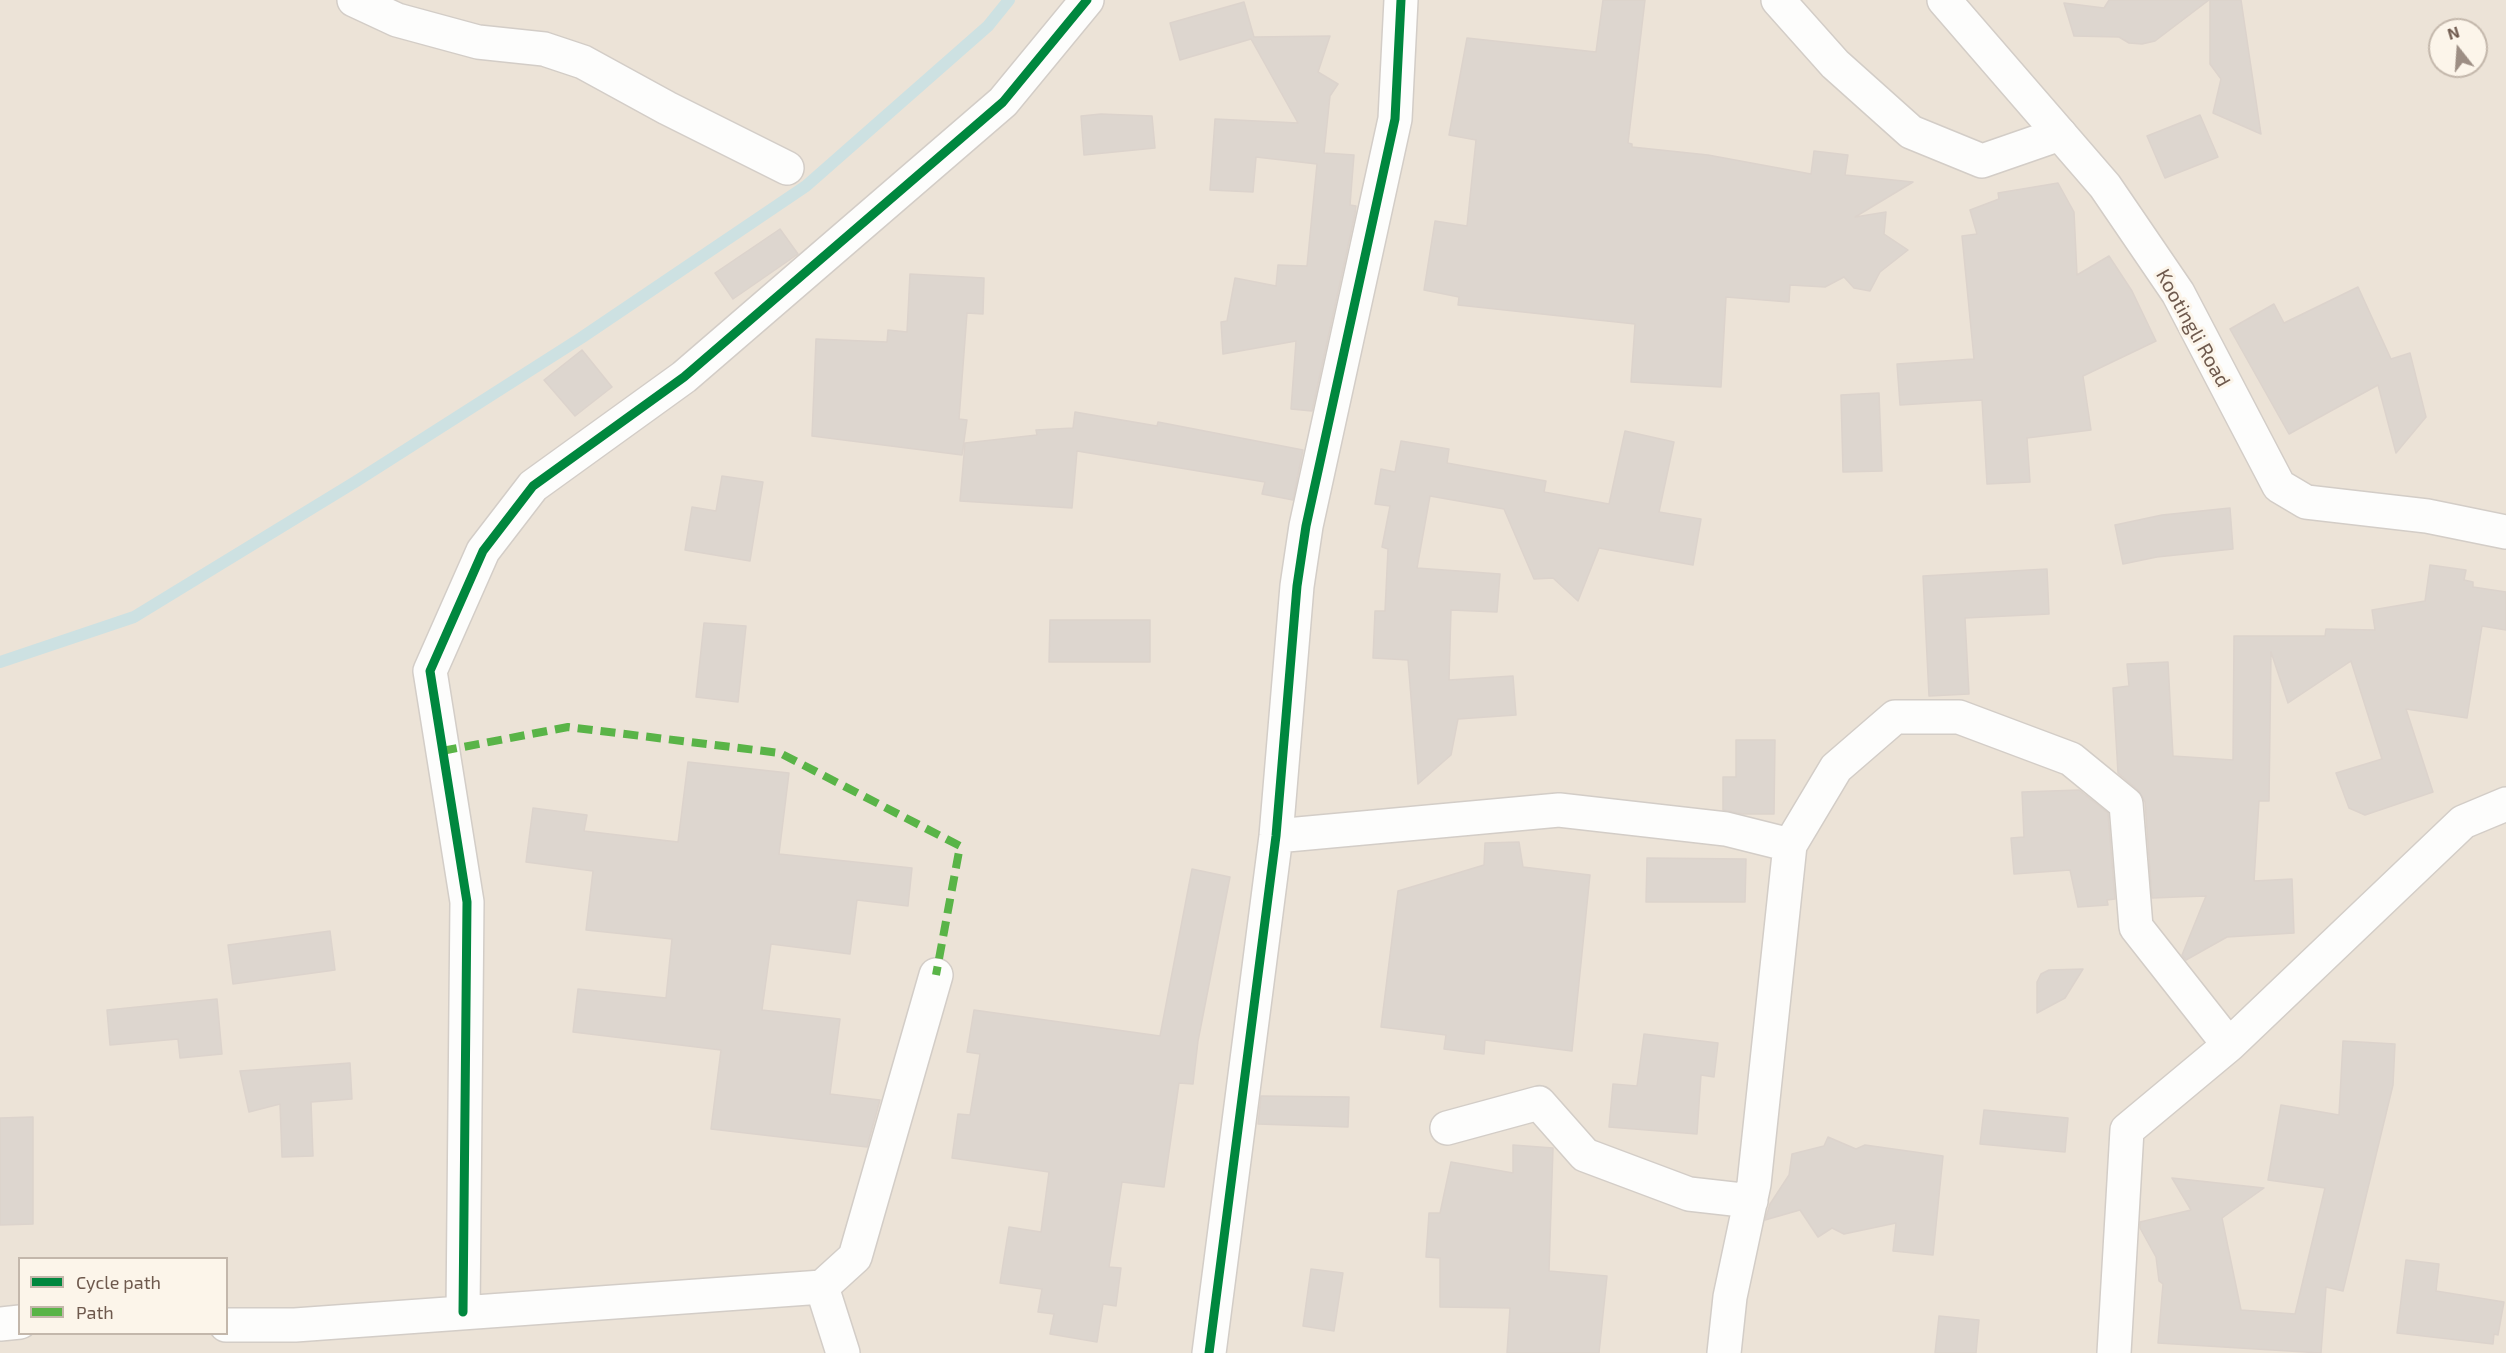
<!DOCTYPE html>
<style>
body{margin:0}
#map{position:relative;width:2506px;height:1353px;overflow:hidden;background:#f4f0e9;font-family:"Exo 2",sans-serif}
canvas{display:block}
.legend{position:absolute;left:18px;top:1257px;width:210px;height:78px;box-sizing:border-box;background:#fcf5ea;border:2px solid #c3b7ab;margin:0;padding:8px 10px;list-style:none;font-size:18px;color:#6e594d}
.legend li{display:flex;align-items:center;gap:12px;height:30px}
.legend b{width:30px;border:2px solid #c3b7ab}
.north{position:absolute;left:2428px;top:18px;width:60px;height:60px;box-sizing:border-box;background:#fcf5ea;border:2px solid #c3b7ab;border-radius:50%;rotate:343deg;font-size:16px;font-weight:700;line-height:24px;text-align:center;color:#6e594d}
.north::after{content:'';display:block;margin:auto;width:21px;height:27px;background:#9d8e84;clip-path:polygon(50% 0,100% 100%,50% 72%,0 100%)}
</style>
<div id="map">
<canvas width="2506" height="1353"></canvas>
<ul class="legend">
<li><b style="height:8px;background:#00873e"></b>Cycle path</li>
<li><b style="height:8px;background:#59b447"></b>Path</li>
</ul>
<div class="north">N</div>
</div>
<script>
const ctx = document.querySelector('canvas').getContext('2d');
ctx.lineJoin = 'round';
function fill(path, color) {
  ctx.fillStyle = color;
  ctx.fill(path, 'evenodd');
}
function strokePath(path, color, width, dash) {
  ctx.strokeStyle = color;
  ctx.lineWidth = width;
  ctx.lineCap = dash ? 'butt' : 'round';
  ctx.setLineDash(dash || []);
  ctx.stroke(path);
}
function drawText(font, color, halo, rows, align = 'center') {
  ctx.font = font + ' "Exo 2",sans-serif';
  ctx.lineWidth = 6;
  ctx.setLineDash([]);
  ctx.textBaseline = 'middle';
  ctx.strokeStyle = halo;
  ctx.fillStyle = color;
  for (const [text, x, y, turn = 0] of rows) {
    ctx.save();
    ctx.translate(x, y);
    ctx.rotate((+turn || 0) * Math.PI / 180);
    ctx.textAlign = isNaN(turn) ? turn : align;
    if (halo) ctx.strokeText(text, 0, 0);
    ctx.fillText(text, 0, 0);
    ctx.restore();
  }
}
const residential = new Path2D(`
 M 0,0 L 2506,0 L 2506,1353 L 0,1353 ZM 2440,30 L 2476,30 L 2476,66 L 2440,66 ZM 20,1258 L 226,1258 L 226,1334 L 20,1334 Z`);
const stream = new Path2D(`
 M 0,662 L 134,617 L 355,482 L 581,338 L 806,186 L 988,26 L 1009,0`);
const building = new Path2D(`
 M 1603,0 L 1645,0 L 1628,143 L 1632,144 L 1632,147 L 1708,155 L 1811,174 L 1814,151 L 1848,155 L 1845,175 L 1913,182 L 1855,217 L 1886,212 L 1884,234 L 1908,250 L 1880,272 L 1870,291 L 1854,288 L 1844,277 L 1825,287 L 1790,285 L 1789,302 L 1726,297 L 1721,387 L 1631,382 L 1635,324 L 1458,305 L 1459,297 L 1424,290 L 1435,221 L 1467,226 L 1476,140 L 1449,135 L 1467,38 L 1596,52 Z
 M 2109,0 L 2209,0 L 2155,41 L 2142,44 L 2129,43 L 2119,37 L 2074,36 L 2064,3 L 2104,8 Z
 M 2210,0 L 2241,0 L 2261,134 L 2213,113 L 2221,79 L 2210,64 Z
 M 1244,2 L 1254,37 L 1330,36 L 1318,72 L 1338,84 L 1330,96 L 1324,153 L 1354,155 L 1350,205 L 1356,206 L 1355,214 L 1312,411 L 1291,409 L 1296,341 L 1223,354 L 1221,322 L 1227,321 L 1235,278 L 1276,286 L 1278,265 L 1307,266 L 1317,164 L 1256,157 L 1253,192 L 1210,190 L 1215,119 L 1298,123 L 1251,39 L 1180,60 L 1170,23 Z
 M 1101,114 L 1152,116 L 1155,148 L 1084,155 L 1081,116 Z
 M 2200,115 L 2218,157 L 2165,178 L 2147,136 Z
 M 2058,183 L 2074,212 L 2077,275 L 2109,256 L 2132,291 L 2156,341 L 2083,376 L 2091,430 L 2027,438 L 2030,482 L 1987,484 L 1982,400 L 1900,405 L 1897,364 L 1974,359 L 1962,236 L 1977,234 L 1970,210 L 1999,199 L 1998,193 Z
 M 780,229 L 798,254 L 733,299 L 715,273 Z
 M 910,274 L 984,278 L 983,314 L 967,313 L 959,419 L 967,420 L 962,455 L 812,436 L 816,339 L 887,342 L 888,330 L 907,332 Z
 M 2358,287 L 2391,359 L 2410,353 L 2426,417 L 2396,453 L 2378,385 L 2289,434 L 2230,329 L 2274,304 L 2284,323 Z
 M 582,350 L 612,387 L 575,416 L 544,380 Z
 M 1879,393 L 1882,471 L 1843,472 L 1841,395 Z
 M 1075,412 L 1157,426 L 1158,422 L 1303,450 L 1293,500 L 1262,494 L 1265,482 L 1077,451 L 1072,508 L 960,501 L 965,443 L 1037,435 L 1036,430 L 1073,428 Z
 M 1625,431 L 1674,442 L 1659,512 L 1701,519 L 1693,565 L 1599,548 L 1578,601 L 1553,578 L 1534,579 L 1504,509 L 1430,496 L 1417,568 L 1500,574 L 1497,612 L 1451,610 L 1449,680 L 1513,676 L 1516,715 L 1458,719 L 1451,755 L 1418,784 L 1408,660 L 1373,658 L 1375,611 L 1385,611 L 1388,549 L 1382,547 L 1390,506 L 1375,504 L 1381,469 L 1395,472 L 1401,441 L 1449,449 L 1447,463 L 1546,481 L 1544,492 L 1609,504 Z
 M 722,476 L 763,482 L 750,561 L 685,550 L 692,507 L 716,511 Z
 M 2230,508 L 2233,549 L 2157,557 L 2123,564 L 2115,525 L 2162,515 Z
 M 2430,565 L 2466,570 L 2464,580 L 2473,582 L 2473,587 L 2506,592 L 2506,630 L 2482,626 L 2467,718 L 2406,709 L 2433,792 L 2365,815 L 2349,808 L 2336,773 L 2382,759 L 2351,661 L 2288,703 L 2271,652 L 2269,801 L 2259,801 L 2254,881 L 2292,879 L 2294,933 L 2227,937 L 2186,960 L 2182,955 L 2206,896 L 2152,898 L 2145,802 L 2138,790 L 2118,773 L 2113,688 L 2129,686 L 2127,664 L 2168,662 L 2173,756 L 2233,760 L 2234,636 L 2325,636 L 2326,629 L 2375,630 L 2372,610 L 2425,601 Z
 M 2047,569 L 2049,614 L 1965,618 L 1969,694 L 1929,696 L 1923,576 Z
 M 1050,620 L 1150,620 L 1150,662 L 1049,662 Z
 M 704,623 L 746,626 L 738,702 L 696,697 Z
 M 1736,740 L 1775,740 L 1774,814 L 1743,814 L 1723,810 L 1723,777 L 1736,777 Z
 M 688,762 L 789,773 L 779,854 L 912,868 L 908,906 L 857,900 L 850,954 L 771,944 L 762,1010 L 840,1019 L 830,1094 L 880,1100 L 867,1147 L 711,1129 L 721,1050 L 573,1032 L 578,989 L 666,998 L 672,939 L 586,930 L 593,871 L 526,862 L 533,808 L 587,815 L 584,831 L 678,842 Z
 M 2079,790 L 2108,813 L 2115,899 L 2107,900 L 2108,905 L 2078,907 L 2070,870 L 2014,874 L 2011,838 L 2024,837 L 2022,792 Z
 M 1519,842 L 1523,867 L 1590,875 L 1572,1051 L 1485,1040 L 1484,1054 L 1467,1052 L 1444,1049 L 1446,1035 L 1381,1027 L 1398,891 L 1484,865 L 1485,843 Z
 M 1647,858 L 1746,859 L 1745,902 L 1646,902 Z
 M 1192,869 L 1230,877 L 1198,1041 L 1193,1084 L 1179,1083 L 1164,1187 L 1122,1182 L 1109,1267 L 1121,1268 L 1116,1306 L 1103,1304 L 1097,1342 L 1050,1334 L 1054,1314 L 1038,1312 L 1042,1289 L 1000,1283 L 1009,1227 L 1041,1232 L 1049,1172 L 952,1158 L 958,1114 L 970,1115 L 980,1054 L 967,1052 L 974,1010 L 1160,1036 Z
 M 330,931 L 335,970 L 233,984 L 228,945 Z
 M 2083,969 L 2065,998 L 2037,1013 L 2037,982 L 2041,974 L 2049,970 Z
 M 217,999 L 222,1054 L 180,1058 L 178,1039 L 110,1045 L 107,1010 Z
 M 1644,1034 L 1718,1043 L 1714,1077 L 1701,1075 L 1697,1134 L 1609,1127 L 1613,1084 L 1637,1086 Z
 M 2343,1041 L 2395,1044 L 2393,1085 L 2343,1291 L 2326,1287 L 2321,1353 L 2158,1343 L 2163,1284 L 2159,1281 L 2156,1257 L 2140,1228 L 2140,1222 L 2191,1210 L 2172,1178 L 2264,1188 L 2222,1218 L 2241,1310 L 2295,1314 L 2325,1188 L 2268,1180 L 2281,1105 L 2339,1115 Z
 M 350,1063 L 352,1099 L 311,1102 L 313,1156 L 282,1157 L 280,1104 L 249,1112 L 240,1071 Z
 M 1261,1096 L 1349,1097 L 1348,1127 L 1258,1124 Z
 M 1984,1110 L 2068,1118 L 2065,1152 L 1980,1144 Z
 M 33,1117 L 33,1224 L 0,1225 L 0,1118 Z
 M 1828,1137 L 1856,1149 L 1865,1145 L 1943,1156 L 1933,1255 L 1893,1251 L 1896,1223 L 1844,1234 L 1832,1228 L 1818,1237 L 1800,1210 L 1765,1220 L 1770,1204 L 1789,1175 L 1792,1154 L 1824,1146 Z
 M 1513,1145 L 1553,1148 L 1549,1271 L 1607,1276 L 1599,1353 L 1507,1353 L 1510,1308 L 1440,1307 L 1440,1258 L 1426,1257 L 1429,1213 L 1440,1213 L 1451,1162 L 1513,1173 Z
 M 2406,1260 L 2439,1264 L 2436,1291 L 2504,1302 L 2498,1335 L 2494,1334 L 2493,1344 L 2397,1333 Z
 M 1311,1269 L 1343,1273 L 1334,1331 L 1303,1326 Z
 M 1939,1316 L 1979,1320 L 1976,1353 L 1935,1353 Z`);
const minor = new Path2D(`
 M 354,0 L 397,20 L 478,42 L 544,49 L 583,62 L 667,108 L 787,168
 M 1778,0 L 1835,64 L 1911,132 L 1982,161 L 2060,134
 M 1276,836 L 1559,810 L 1726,829 L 1790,845 L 1754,1184 L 1730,1297 L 1724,1353
 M 1790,845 L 1836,768 L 1895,717 L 1959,717 L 2071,759 L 2126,804 L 2136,927 L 2229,1045 L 2127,1130 L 2114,1353
 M 2229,1045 L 2463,822 L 2506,804
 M 1447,1128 L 1539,1103 L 1585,1155 L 1689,1194 L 1751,1201
 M 822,1287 L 843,1353
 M 463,1312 L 467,902 L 430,671 L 483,551 L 533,486 L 684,377 L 1003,102 L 1087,0
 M 0,1324 L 20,1322
 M 226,1325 L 295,1325 L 822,1287 L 855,1257 L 936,975
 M 1209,1353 L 1276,836 L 1297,586 L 1306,526 L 1395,119 L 1401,0`);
const tertiary = new Path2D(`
 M 1944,0 L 2105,186 L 2178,293 L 2279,486 L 2306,502 L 2427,516 L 2506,532`);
const quiet = new Path2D(`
 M 442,751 L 568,727 L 780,753 L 960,846 L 936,975`);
const cycleway = new Path2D(`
 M 463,1312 L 467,902 L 430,671 L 483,551 L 533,486 L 684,377 L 1003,102 L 1087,0
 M 1209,1353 L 1276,836 L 1297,586 L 1306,526 L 1395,119 L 1401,0`);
const streetNames = [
 ["Kootingli Road",2193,328,61]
];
fill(residential, '#ece3d7');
strokePath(stream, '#cde1e2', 12);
fill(building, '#ddd6cf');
strokePath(building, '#dcd3cc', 1.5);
strokePath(minor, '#d3cdc7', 36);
strokePath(tertiary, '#d3cdc7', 36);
strokePath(minor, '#fdfdfc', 33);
strokePath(tertiary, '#fdfdfc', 33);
strokePath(quiet, '#59b447', 8, [15, 8]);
strokePath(cycleway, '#00873e', 9);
drawText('20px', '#6e594d', '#fcf5ea', streetNames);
</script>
